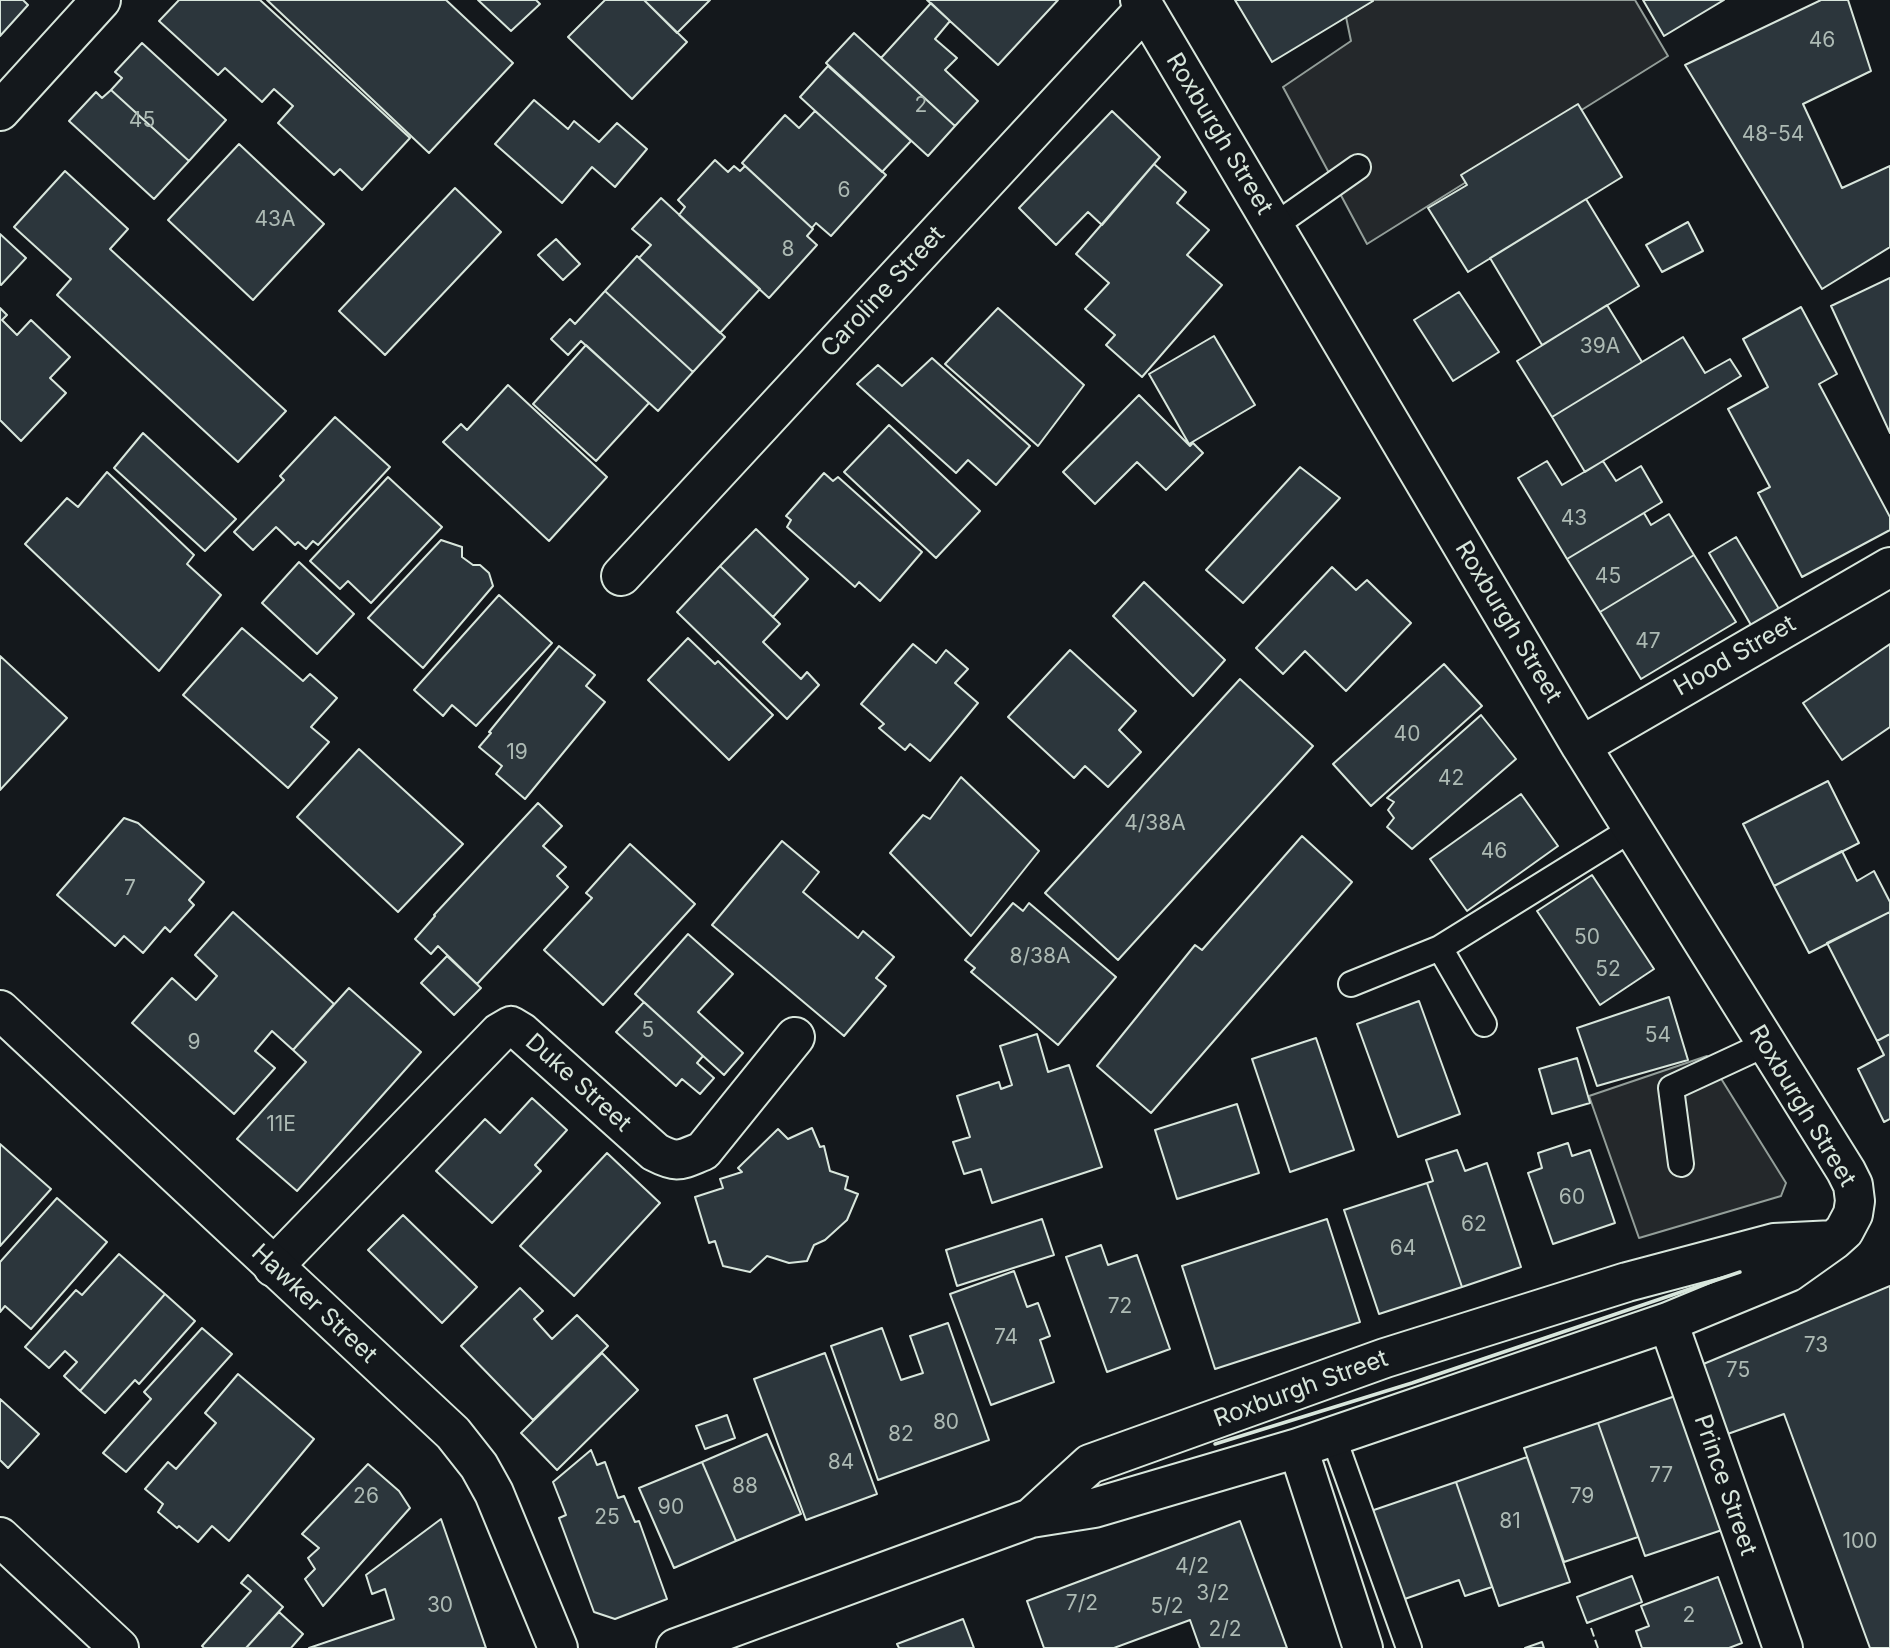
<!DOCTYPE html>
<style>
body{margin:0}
canvas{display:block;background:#14181c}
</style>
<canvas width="1890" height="1648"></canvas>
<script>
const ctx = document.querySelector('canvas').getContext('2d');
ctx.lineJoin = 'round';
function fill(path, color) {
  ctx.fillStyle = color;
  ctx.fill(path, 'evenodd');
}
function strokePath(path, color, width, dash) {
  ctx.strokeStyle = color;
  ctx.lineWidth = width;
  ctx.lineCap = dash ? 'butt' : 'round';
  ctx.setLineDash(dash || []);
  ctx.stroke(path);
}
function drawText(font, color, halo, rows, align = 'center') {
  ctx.font = font + ' Inter,sans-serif';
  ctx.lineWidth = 5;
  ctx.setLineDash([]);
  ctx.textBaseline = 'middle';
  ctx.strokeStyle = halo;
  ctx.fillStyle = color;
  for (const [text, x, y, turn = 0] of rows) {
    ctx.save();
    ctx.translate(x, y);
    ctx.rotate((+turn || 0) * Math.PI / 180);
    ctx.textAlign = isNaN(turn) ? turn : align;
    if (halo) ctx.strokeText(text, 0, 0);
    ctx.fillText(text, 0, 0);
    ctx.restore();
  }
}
const parking = new Path2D(`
 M 1374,0 L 1635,0 L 1668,56 L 1367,244 L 1283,87 L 1351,41 L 1346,17 Z
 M 1707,1056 L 1786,1183 L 1781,1196 L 1639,1238 L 1589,1096 Z`);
const building = new Path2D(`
 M 0,0 L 23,0 L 28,5 L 0,36 Z
 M 179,0 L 260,0 L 410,138 L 362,190 L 340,169 L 334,175 L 278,123 L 293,106 L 274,89 L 262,102 L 225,68 L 218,75 L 159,21 Z
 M 267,0 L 446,0 L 513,63 L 429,153 Z
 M 478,0 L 536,0 L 540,4 L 511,31 Z
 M 605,0 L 644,0 L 687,42 L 632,99 L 568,37 Z
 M 644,0 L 710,0 L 677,33 Z
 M 927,0 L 1058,0 L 998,65 Z
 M 1235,0 L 1373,0 L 1373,1 L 1272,62 Z
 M 1643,0 L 1724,0 L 1664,36 Z
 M 1821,0 L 1848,0 L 1871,71 L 1803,104 L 1842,188 L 1890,166 L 1890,247 L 1822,289 L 1685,65 Z
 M 931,3 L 950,21 L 935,39 L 957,58 L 945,70 L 978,101 L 955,126 L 881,58 Z
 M 854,33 L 955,126 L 928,156 L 826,63 Z
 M 142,43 L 226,120 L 189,161 L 111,90 L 122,78 L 115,72 Z
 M 828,66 L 911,141 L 882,172 L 800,97 Z
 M 111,90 L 189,161 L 154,199 L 69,121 L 96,92 L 102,98 Z
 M 534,100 L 568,129 L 574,121 L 599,142 L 617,123 L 647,149 L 615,187 L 592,167 L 562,203 L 495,144 Z
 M 1578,104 L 1622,177 L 1468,272 L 1428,208 L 1467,185 L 1461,175 Z
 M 815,111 L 886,175 L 831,236 L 816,223 L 812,228 L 742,163 L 785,115 L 799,128 Z
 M 1112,111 L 1160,157 L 1102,225 L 1088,212 L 1056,245 L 1019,208 Z
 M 239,144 L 324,224 L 253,300 L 168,220 Z
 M 715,160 L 728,172 L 734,166 L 740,171 L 745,166 L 813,229 L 807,236 L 817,245 L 769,298 L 679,215 L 685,207 L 678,200 Z
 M 1154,164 L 1186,192 L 1177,203 L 1209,230 L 1187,255 L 1222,285 L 1142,377 L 1106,345 L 1115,335 L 1085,309 L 1109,283 L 1076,254 Z
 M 65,171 L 128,229 L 110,249 L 286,411 L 238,462 L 57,295 L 71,279 L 14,227 Z
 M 455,188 L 501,232 L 385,355 L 339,311 Z
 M 661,198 L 760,289 L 720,333 L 639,258 L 651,245 L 632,229 Z
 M 1586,199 L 1639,286 L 1542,345 L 1490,258 Z
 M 1688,222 L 1703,251 L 1662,272 L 1646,245 Z
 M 0,234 L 26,258 L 1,285 L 0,284 Z
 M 556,239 L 580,264 L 563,280 L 538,255 Z
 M 637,256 L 725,337 L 693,372 L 605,291 Z
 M 1890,278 L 1890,433 L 1831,306 Z
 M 605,291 L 693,372 L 658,411 L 581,341 L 568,355 L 551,339 L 570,319 L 575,324 Z
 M 1459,292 L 1499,352 L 1453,381 L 1414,320 Z
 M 1607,305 L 1642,362 L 1552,417 L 1517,361 Z
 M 1801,307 L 1837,374 L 1819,384 L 1890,517 L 1890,530 L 1802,577 L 1758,493 L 1770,487 L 1728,409 L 1768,387 L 1743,339 Z
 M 0,308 L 7,315 L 2,320 L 17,335 L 31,320 L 70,357 L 50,378 L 66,393 L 21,441 L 0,420 Z
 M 998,308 L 1084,385 L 1038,446 L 945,364 Z
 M 1214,336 L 1255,405 L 1189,444 L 1149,374 Z
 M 1683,337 L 1705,373 L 1730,359 L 1741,376 L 1585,472 L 1552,417 Z
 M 586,345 L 649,403 L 596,461 L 533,404 Z
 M 932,358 L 1030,446 L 996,485 L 968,460 L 956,473 L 857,384 L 878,365 L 902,386 Z
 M 508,385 L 607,477 L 549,541 L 443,442 L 461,424 L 467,430 Z
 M 1139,395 L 1190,446 L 1193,443 L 1203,453 L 1166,490 L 1137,462 L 1095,504 L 1063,472 Z
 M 335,417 L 390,467 L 318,545 L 313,541 L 306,549 L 298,542 L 295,545 L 276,527 L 253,550 L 234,532 L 284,480 L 280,476 Z
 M 889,425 L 980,511 L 936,558 L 844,472 Z
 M 143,433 L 236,519 L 205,551 L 114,468 Z
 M 1547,461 L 1562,485 L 1603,461 L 1616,481 L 1641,466 L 1662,502 L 1567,559 L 1518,478 Z
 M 1300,467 L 1340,498 L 1243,603 L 1206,570 Z
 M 107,472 L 194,555 L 187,564 L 221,595 L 159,671 L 25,544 L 67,498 L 78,507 Z
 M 824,473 L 833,481 L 838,477 L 922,552 L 880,601 L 859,582 L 855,587 L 787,527 L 791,520 L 786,516 Z
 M 388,477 L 442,527 L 371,603 L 348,581 L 340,589 L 310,561 Z
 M 1644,513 L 1651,525 L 1669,514 L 1694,555 L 1600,612 L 1567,559 Z
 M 756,529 L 808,579 L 773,617 L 720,566 Z
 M 1736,537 L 1779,609 L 1751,625 L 1709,553 Z
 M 441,540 L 462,547 L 462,557 L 473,565 L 480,565 L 489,573 L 493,586 L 423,668 L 368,618 Z
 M 1694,555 L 1736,622 L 1641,679 L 1600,612 Z
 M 299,562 L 354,614 L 317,654 L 262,603 Z
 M 720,566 L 780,624 L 763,642 L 801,679 L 807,672 L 819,685 L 787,719 L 677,612 Z
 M 1332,567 L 1356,590 L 1367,580 L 1411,623 L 1346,691 L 1305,651 L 1283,674 L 1256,648 Z
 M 1144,582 L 1225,660 L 1193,696 L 1113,616 Z
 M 499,595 L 552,643 L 476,726 L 452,705 L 443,716 L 414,690 Z
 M 242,628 L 303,681 L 310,674 L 337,698 L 311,727 L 329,742 L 288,788 L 183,695 Z
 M 688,638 L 715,664 L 718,661 L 773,715 L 729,760 L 648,680 Z
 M 913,644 L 936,663 L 946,650 L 968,669 L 955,683 L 978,703 L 930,761 L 910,744 L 905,750 L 879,728 L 884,724 L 861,704 Z
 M 1890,644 L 1890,727 L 1842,760 L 1803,703 Z
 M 559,646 L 595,675 L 586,686 L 605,702 L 525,799 L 496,774 L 502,766 L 479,747 L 491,733 L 489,732 Z
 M 1070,650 L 1136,711 L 1119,730 L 1141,752 L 1108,787 L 1085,766 L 1074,778 L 1008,717 Z
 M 0,656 L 67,718 L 0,790 Z
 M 1444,664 L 1482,706 L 1371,806 L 1333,764 Z
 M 1240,679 L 1313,746 L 1118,960 L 1045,893 Z
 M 1481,715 L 1516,759 L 1412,849 L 1387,827 L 1394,818 L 1388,810 L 1394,802 L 1387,798 Z
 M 359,749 L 463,844 L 398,912 L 297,817 Z
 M 961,777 L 1039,851 L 971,936 L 890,853 L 923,815 L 930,819 Z
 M 1828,781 L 1859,843 L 1774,886 L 1743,824 Z
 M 1521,794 L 1558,846 L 1467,911 L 1430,859 Z
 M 538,803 L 562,826 L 543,846 L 566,867 L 557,876 L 568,887 L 477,984 L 438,946 L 431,954 L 415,939 L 435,916 L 434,915 Z
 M 124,818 L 138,823 L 204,882 L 189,900 L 194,905 L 170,932 L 165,927 L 143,953 L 124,936 L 115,946 L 57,895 Z
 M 1302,836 L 1352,882 L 1151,1113 L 1097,1066 L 1195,945 L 1202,950 Z
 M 782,841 L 819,872 L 803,892 L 858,938 L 863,931 L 894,957 L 876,978 L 886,986 L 844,1036 L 712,925 Z
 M 630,844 L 695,904 L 603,1005 L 544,950 L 592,898 L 586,893 Z
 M 1842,851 L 1857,881 L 1874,871 L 1890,902 L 1890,912 L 1809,953 L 1774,886 Z
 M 1592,875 L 1654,969 L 1600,1005 L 1537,911 Z
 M 1013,903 L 1023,911 L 1029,903 L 1116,977 L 1058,1045 L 971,972 L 975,968 L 965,960 Z
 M 233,912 L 334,1004 L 293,1050 L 272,1031 L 255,1051 L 275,1068 L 234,1114 L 132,1023 L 172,978 L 196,1000 L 217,976 L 195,955 Z
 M 1890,912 L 1890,1034 L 1877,1041 L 1827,943 Z
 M 688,934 L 733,974 L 698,1012 L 743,1053 L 724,1075 L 635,994 Z
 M 447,956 L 481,988 L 454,1015 L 421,983 Z
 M 349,988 L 421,1052 L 297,1191 L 237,1139 L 306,1062 L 293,1050 Z
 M 1669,997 L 1688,1060 L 1597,1086 L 1577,1028 Z
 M 1419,1001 L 1460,1114 L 1398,1137 L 1357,1024 Z
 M 644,1002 L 703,1056 L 697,1063 L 714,1078 L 700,1094 L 682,1079 L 676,1086 L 616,1032 Z
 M 1037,1034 L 1048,1072 L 1069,1065 L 1102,1167 L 992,1203 L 981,1169 L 964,1174 L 953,1142 L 970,1137 L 957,1096 L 999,1082 L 1001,1089 L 1012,1085 L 1000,1046 Z
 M 1890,1034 L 1890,1119 L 1884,1122 L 1858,1069 L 1884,1055 L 1877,1041 Z
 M 1316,1038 L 1354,1150 L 1290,1172 L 1252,1059 Z
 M 1577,1058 L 1590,1103 L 1552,1114 L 1539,1069 Z
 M 532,1098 L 567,1130 L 535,1165 L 541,1171 L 492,1223 L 436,1171 L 485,1119 L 500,1133 Z
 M 1237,1104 L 1259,1173 L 1177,1199 L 1155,1130 Z
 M 812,1128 L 820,1147 L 824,1146 L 830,1171 L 848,1177 L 845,1189 L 858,1194 L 847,1220 L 825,1240 L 814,1245 L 807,1261 L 789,1263 L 767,1256 L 750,1272 L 723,1266 L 715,1241 L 709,1243 L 695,1197 L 723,1188 L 720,1179 L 742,1172 L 738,1168 L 778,1129 L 788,1139 Z
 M 1568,1143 L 1572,1156 L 1590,1150 L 1615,1223 L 1553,1244 L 1528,1173 L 1542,1168 L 1538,1153 Z
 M 0,1144 L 51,1189 L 0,1246 Z
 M 1457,1150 L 1465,1171 L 1487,1163 L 1521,1267 L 1462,1287 L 1427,1183 L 1433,1181 L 1426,1160 Z
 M 607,1153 L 660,1203 L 574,1296 L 520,1246 Z
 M 1427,1183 L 1462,1287 L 1379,1314 L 1344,1210 Z
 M 57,1198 L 107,1242 L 31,1329 L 5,1306 L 0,1312 L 0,1262 Z
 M 403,1215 L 477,1287 L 442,1323 L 368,1250 Z
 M 1042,1219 L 1054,1255 L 957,1286 L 946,1250 Z
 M 1327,1219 L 1360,1322 L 1215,1369 L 1182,1266 Z
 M 1101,1245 L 1108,1265 L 1137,1255 L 1170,1349 L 1107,1372 L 1066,1257 Z
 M 119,1254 L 165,1294 L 80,1391 L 64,1376 L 77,1362 L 65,1351 L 49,1368 L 25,1347 L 76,1290 L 82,1295 Z
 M 1014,1271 L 1027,1307 L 1038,1303 L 1050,1336 L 1040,1340 L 1054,1382 L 991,1405 L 950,1294 Z
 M 1890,1286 L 1890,1648 L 1870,1648 L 1784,1414 L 1722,1436 L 1701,1365 Z
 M 520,1288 L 543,1311 L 534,1319 L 552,1339 L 577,1315 L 608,1346 L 533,1420 L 461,1346 Z
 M 165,1294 L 195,1321 L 139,1384 L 135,1380 L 105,1413 L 80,1391 Z
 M 948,1323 L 989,1440 L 878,1480 L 831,1346 L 882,1328 L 901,1380 L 923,1373 L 910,1336 Z
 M 202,1328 L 232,1354 L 126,1472 L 103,1453 L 151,1399 L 144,1392 Z
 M 602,1353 L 638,1390 L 557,1470 L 521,1433 Z
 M 825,1353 L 877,1494 L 806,1520 L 754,1379 Z
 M 238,1374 L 314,1439 L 229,1541 L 212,1526 L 198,1542 L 179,1526 L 177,1528 L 158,1512 L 163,1504 L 145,1489 L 168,1462 L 176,1469 L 216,1423 L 205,1413 Z
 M 1678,1395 L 1725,1529 L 1645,1556 L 1598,1423 Z
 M 0,1399 L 39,1434 L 8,1468 L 0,1460 Z
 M 727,1415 L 735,1438 L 705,1449 L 696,1426 Z
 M 1598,1423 L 1638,1537 L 1564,1562 L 1524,1448 Z
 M 767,1434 L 801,1514 L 736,1541 L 702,1462 Z
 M 591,1450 L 597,1465 L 605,1462 L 618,1498 L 624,1496 L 635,1522 L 639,1521 L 667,1599 L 615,1619 L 594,1612 L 559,1518 L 566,1515 L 553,1482 Z
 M 1527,1457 L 1570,1582 L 1499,1606 L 1456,1482 Z
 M 702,1462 L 736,1541 L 674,1568 L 639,1488 Z
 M 368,1464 L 399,1491 L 410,1508 L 323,1606 L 305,1579 L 315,1569 L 308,1558 L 319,1548 L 302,1534 Z
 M 1456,1482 L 1492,1587 L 1465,1596 L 1459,1580 L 1399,1601 L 1368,1512 Z
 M 441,1519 L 486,1648 L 309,1648 L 394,1619 L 385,1589 L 372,1594 L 366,1575 Z
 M 1240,1521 L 1287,1648 L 1200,1648 L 1190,1620 L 1114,1648 L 1044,1648 L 1027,1601 Z
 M 248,1575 L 283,1607 L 246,1648 L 204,1648 L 202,1646 L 251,1591 L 241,1583 Z
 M 1632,1576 L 1642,1602 L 1587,1623 L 1577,1597 Z
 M 1718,1577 L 1742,1643 L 1729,1648 L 1642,1648 L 1636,1631 L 1649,1626 L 1641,1606 Z
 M 279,1612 L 303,1634 L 291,1648 L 246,1648 Z
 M 963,1619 L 974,1648 L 899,1648 L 897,1644 Z
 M 1542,1642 L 1544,1648 L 1525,1648 Z`);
const service = new Path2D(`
 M 1274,226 L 1358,167
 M 1351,984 L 1440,948
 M 1484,1024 L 1440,948 L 1632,829
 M 1681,1164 L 1671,1088 L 1766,1044
 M 1333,1436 L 1409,1648`);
const minor = new Path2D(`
 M 621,576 L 1145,9
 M 1581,746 L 1890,567
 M 273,1267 L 499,1033 L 511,1026 L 521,1032 L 655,1152 C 678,1164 680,1160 703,1151 L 795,1037
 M 1668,1322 L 1783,1648
 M 1298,1448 L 1363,1648
 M 1031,1518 L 1090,1464 L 1385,1358 L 1627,1282 L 1774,1243 L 1834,1240
 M 0,1537 L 119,1648
 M 676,1648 L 1031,1518 L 1094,1508 L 1298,1448 L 1668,1322 L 1789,1272 L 1834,1240 L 1844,1231 L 1853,1214 L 1855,1201 L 1853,1185 L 1846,1171 L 1581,746 L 1140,0`);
const tertiary = new Path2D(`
 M 0,111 L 101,0
 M 0,1010 L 453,1433 L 479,1466 L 494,1493 L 558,1648`);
const fence = new Path2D(`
 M 1591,1628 L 1598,1648`);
const wall = new Path2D(`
 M 1215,1444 L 1412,1383 L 1740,1272`);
const numberNames = [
 ["46",1822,41],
 ["2",921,106],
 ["45",142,121],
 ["48-54",1773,135],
 ["6",844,191],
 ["43A",275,220],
 ["8",788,250],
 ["39A",1600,347],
 ["43",1574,519],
 ["45",1608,577],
 ["47",1648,642],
 ["40",1407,735],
 ["19",517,753],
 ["42",1451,779],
 ["4/38A",1155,824],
 ["46",1494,852],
 ["7",130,889],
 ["50",1587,938],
 ["8/38A",1040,957],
 ["52",1608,970],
 ["5",648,1031],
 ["54",1658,1036],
 ["9",194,1043],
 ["11E",281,1125],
 ["60",1572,1198],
 ["62",1474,1225],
 ["64",1403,1249],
 ["72",1120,1307],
 ["74",1006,1338],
 ["73",1816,1346],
 ["75",1738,1371],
 ["80",946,1423],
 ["82",901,1435],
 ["84",841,1463],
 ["77",1661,1476],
 ["88",745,1487],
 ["26",366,1497],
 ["79",1582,1497],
 ["90",671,1508],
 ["25",607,1518],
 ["81",1510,1522],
 ["100",1860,1542],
 ["4/2",1192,1567],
 ["3/2",1213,1594],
 ["7/2",1082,1604],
 ["30",440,1606],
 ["5/2",1167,1607],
 ["2",1689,1616],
 ["2/2",1225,1630]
];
const streetNames = [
 ["Roxburgh Street",1219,134,59],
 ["Caroline Street",883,292,-47],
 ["Roxburgh Street",1508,622,59],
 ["Hood Street",1735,656,-30],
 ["Duke Street",578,1083,42],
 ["Roxburgh Street",1802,1106,59],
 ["Hawker Street",314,1304,43],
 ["Roxburgh Street",1301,1389,-20],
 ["Prince Street",1725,1485,71]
];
fill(parking, '#24282b');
strokePath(parking, '#939e99', 2);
fill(building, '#2c363c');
strokePath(building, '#d8e6dc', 2);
strokePath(service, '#d8e6dc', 28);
strokePath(minor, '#d8e6dc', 42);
strokePath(tertiary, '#d8e6dc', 42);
strokePath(service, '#14181c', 24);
strokePath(minor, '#14181c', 38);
strokePath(tertiary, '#14181c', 38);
strokePath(fence, '#d8e6dc', 2, [9, 3.5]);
strokePath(wall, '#d8e6dc', 3.5);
drawText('21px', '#adbab4', null, numberNames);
drawText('24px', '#d8e6dc', '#14181c', streetNames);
</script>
